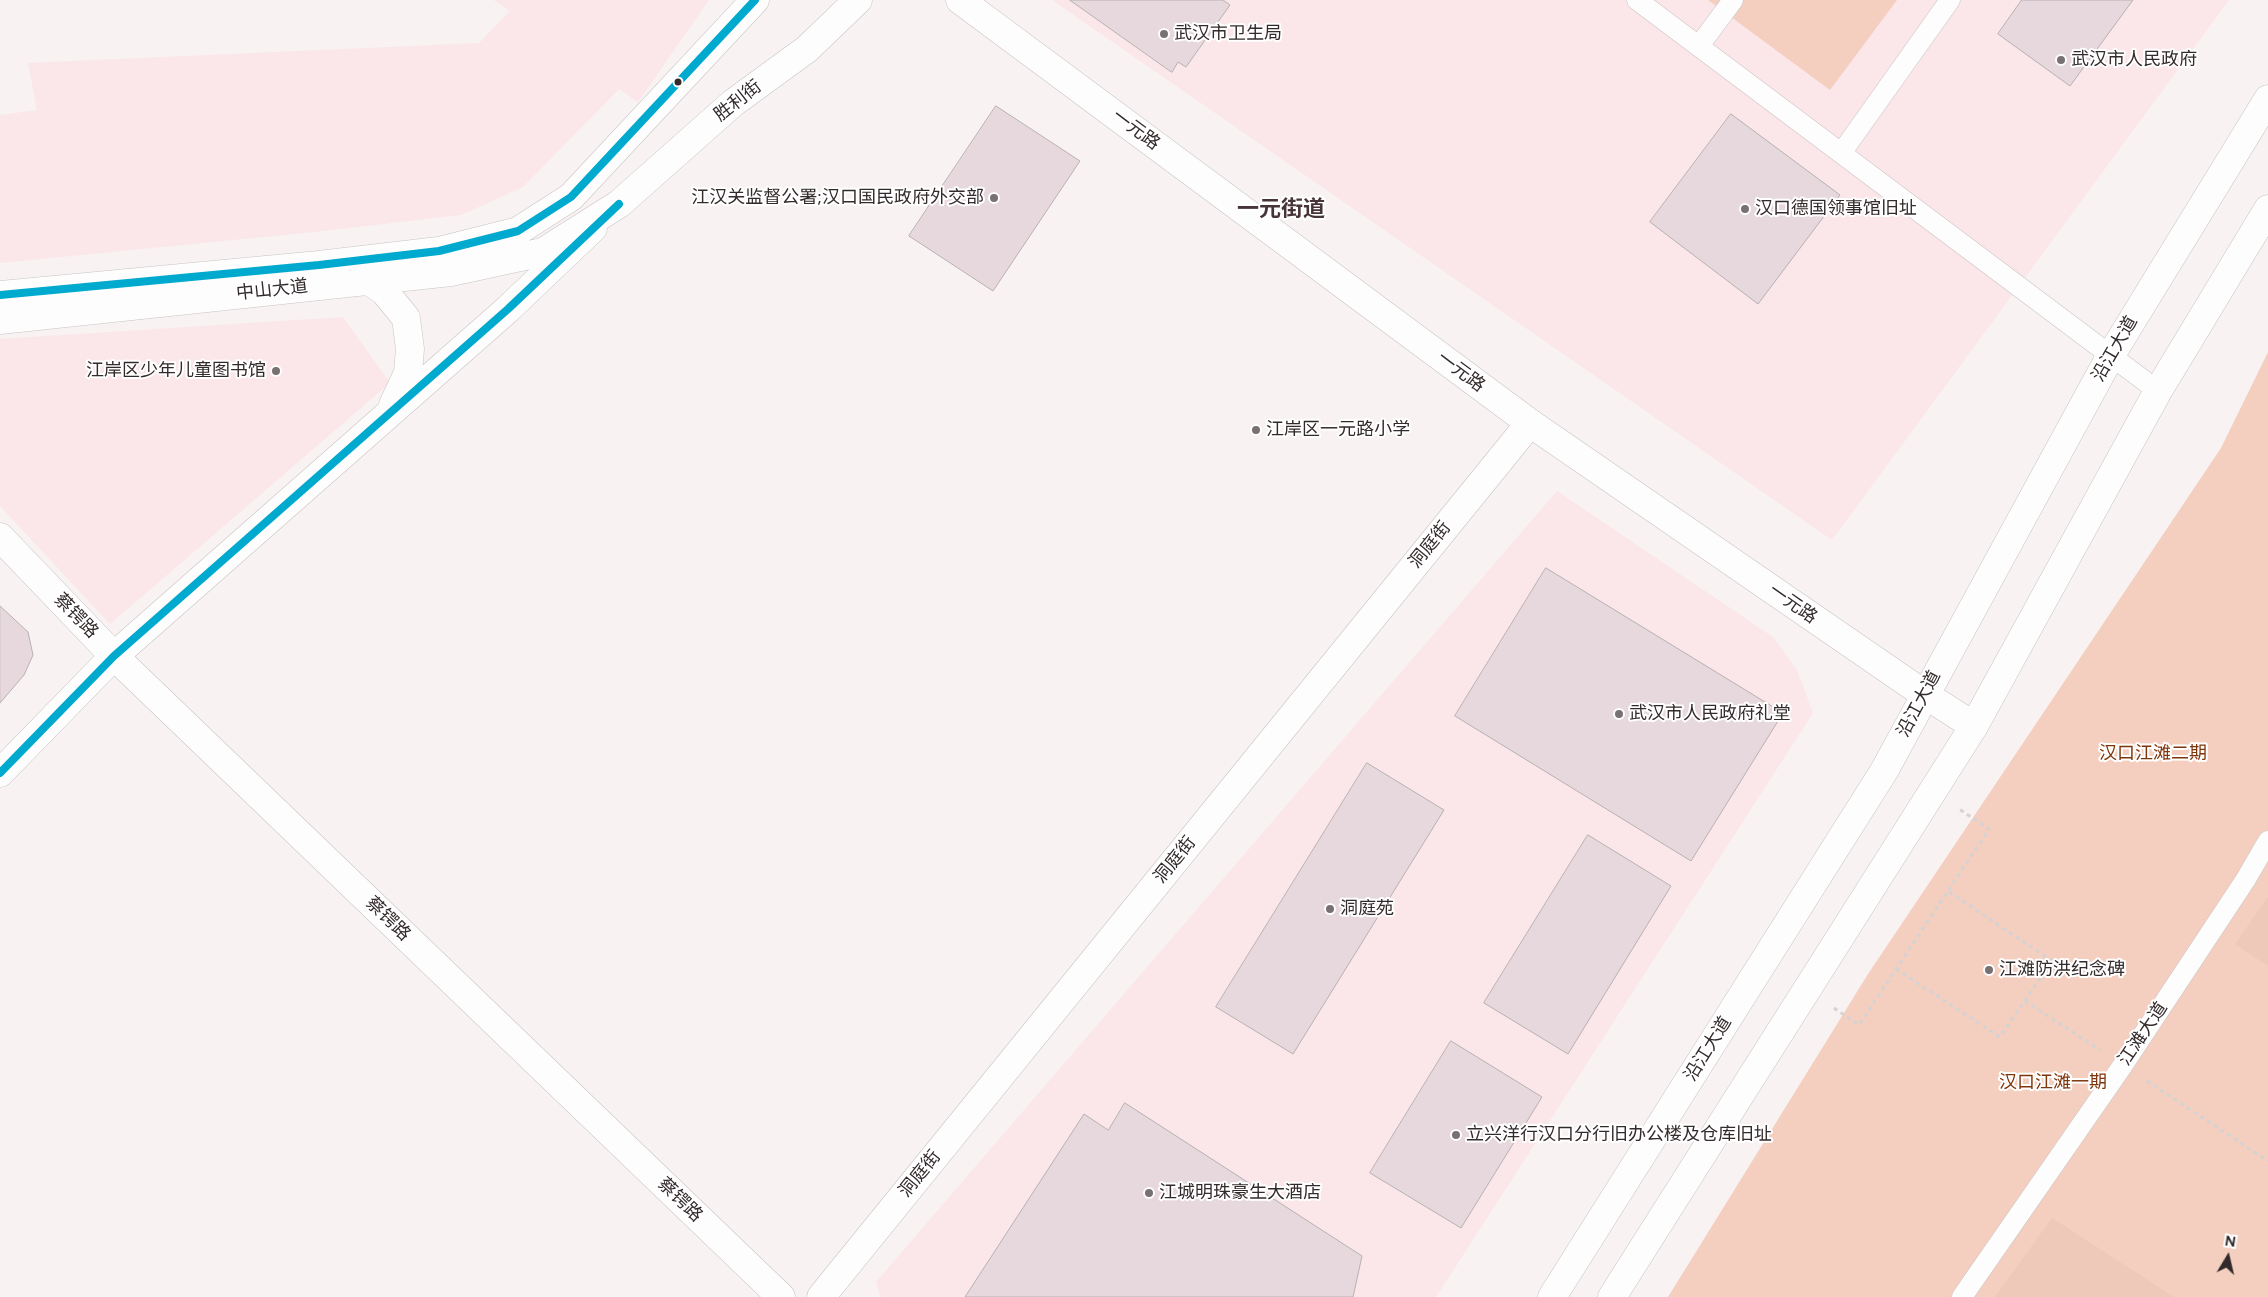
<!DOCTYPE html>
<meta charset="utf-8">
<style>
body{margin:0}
#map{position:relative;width:2268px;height:1297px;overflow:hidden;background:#f8f2f2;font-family:Figtree,sans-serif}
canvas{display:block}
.north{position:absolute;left:2203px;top:1232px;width:50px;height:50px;-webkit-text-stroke:4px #fff;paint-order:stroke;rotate:9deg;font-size:14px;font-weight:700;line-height:20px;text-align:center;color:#332a2b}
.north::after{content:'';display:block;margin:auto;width:18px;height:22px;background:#332a2b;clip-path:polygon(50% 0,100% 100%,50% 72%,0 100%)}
</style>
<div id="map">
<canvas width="2268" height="1297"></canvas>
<div class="north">N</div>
</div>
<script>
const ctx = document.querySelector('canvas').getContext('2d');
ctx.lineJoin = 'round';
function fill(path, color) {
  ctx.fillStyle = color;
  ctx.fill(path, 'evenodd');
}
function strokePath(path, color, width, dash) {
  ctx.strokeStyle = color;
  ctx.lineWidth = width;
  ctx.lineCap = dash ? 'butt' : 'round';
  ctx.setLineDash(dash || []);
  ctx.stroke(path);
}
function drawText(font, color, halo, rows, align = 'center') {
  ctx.font = font + ' Figtree,"Noto Sans SC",sans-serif';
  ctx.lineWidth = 4;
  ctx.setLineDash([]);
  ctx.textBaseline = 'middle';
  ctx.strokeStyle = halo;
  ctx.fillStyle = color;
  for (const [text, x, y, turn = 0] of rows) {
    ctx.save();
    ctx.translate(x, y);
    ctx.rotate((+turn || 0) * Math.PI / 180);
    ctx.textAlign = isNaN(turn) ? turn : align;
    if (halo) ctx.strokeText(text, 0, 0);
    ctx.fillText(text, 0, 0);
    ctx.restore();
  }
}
const built = new Path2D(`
 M 494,0 L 709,0 L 638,102 L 619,89 L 523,187 L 461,215 L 314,232 L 0,263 L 0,115 L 37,110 L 28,63 L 479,43 L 510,11 Z
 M 1052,0 L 2229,0 L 1832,540 Z
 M 343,317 L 390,383 L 110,624 L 0,506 L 0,339 Z
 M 1557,491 L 1773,637 L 1797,670 L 1813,713 L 1436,1297 L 881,1297 L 876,1282 Z`);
const green = new Path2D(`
 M 1708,0 L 1897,0 L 1830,90 Z
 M 2268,352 L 2268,1297 L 1668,1297 L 1868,974 L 2221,448 Z`);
const forest = new Path2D(`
 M 2268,897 L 2268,966 L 2235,944 Z
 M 2052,1218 L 2174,1297 L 1995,1297 Z`);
const building = new Path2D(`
 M 1070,0 L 1223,0 L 1230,5 L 1186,67 L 1178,62 L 1172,72 Z
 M 2022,0 L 2133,0 L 2070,86 L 1998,34 Z
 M 996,106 L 1080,161 L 993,291 L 909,236 Z
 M 1731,114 L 1840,195 L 1758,304 L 1650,222 Z
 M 1546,568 L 1783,713 L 1691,861 L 1455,716 Z
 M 0,606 L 28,632 L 33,655 L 24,675 L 0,703 Z
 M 1367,763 L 1444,810 L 1293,1054 L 1216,1007 Z
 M 1588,835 L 1671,886 L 1568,1054 L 1484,1003 Z
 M 1451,1041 L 1542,1097 L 1461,1228 L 1370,1173 Z
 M 1125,1103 L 1362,1256 L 1353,1297 L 965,1297 L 1084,1114 L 1108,1130 Z`);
const path = new Path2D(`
 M 1896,969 L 2000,1037 L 2052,961 L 1948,891
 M 2025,1001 L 2100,1050
 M 1834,1008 L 1859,1025 L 1989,829 L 1959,809
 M 2147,1081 L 2268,1161`);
const service = new Path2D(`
 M 1637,0 L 2158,391
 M 1699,46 L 1733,0
 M 1842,152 L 1950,0
 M 1962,1297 L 2123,1065 L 2246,879 L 2268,841`);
const tertiary = new Path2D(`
 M 354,276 L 366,279 L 384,291 L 406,318 L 410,349 L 408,373 L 393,405
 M 0,537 L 114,656 L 781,1297
 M 0,773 L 114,656 L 508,309 L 593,228
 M 821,1297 L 1530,423`);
const secondary = new Path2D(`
 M 960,0 L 1530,423 L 1924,694 L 1974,726
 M 0,295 L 319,265 L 439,251 L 518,231 L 571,197 L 755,0
 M 0,320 L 451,272 L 543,252 L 619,204 L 733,103 L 807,49 L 858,0`);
const primary = new Path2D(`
 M 1552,1297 L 1884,771 L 2111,355 L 2268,99
 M 1612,1297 L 1974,726 L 2158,391 L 2268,209`);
const bus1 = new Path2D(`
 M 0,295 L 319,265 L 439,251 L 518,231 L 571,197 L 755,0
 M 0,773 L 114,656 L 508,309 L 619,204`);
const markers = [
 [1164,34,5,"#787071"],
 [2061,60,5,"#787071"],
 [678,82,4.5,"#332a2b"],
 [994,198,5,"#787071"],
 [1745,209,5,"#787071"],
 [276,371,5,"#787071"],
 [1256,430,5,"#787071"],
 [1619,714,5,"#787071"],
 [1330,909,5,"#787071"],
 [1989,970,5,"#787071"],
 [1456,1135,5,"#787071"],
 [1149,1193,5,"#787071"]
];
const poiNames = [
 ["武汉市卫生局",1174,34],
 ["武汉市人民政府",2071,60],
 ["江汉关监督公署;汉口国民政府外交部",984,198,"right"],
 ["汉口德国领事馆旧址",1755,209],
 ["江岸区少年儿童图书馆",266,371,"right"],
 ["江岸区一元路小学",1266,430],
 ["武汉市人民政府礼堂",1629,714],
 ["洞庭苑",1340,909],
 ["江滩防洪纪念碑",1999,970],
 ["立兴洋行汉口分行旧办公楼及仓库旧址",1466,1135],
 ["江城明珠豪生大酒店",1159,1193]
];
const streetNames = [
 ["胜利街",738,101,-38],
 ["一元路",1136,130,37],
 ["中山大道",272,290,-6],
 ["沿江大道",2115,349,-60],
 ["一元路",1461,372,37],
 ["洞庭街",1430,545,-51],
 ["一元路",1793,604,35],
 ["蔡锷路",76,616,46],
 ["沿江大道",1919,704,-62],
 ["洞庭街",1175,860,-51],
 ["蔡锷路",388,919,44],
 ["江滩大道",2143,1034,-56],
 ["沿江大道",1708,1049,-58],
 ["洞庭街",920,1174,-51],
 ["蔡锷路",680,1200,44]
];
const parkNames = [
 ["汉口江滩二期",2153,754],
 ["汉口江滩一期",2053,1083]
];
const districtNames = [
 ["一元街道",1281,210]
];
fill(built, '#fbe6e9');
fill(green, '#f4cfc0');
fill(forest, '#eec9b9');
fill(building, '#e7d8de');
strokePath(building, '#b7b1b2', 1);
strokePath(service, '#c9c2c3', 21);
strokePath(tertiary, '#c9c2c3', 29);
strokePath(secondary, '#c9c2c3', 29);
strokePath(primary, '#c9c2c3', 29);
strokePath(path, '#d5d2d2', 3, [4, 4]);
strokePath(service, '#fefdfd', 20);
strokePath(tertiary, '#fefdfd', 28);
strokePath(secondary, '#fefdfd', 28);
strokePath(primary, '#fefdfd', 28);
strokePath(bus1, '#00a9ce', 8);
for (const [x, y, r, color] of markers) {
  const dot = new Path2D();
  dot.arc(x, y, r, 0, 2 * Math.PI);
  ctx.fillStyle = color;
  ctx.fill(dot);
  strokePath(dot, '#fff', 2);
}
drawText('18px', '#332a2b', '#fff', poiNames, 'left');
drawText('18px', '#332a2b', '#fff', streetNames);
drawText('18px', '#7e350a', '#fff', parkNames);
drawText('bold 22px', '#473438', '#fff', districtNames);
</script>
